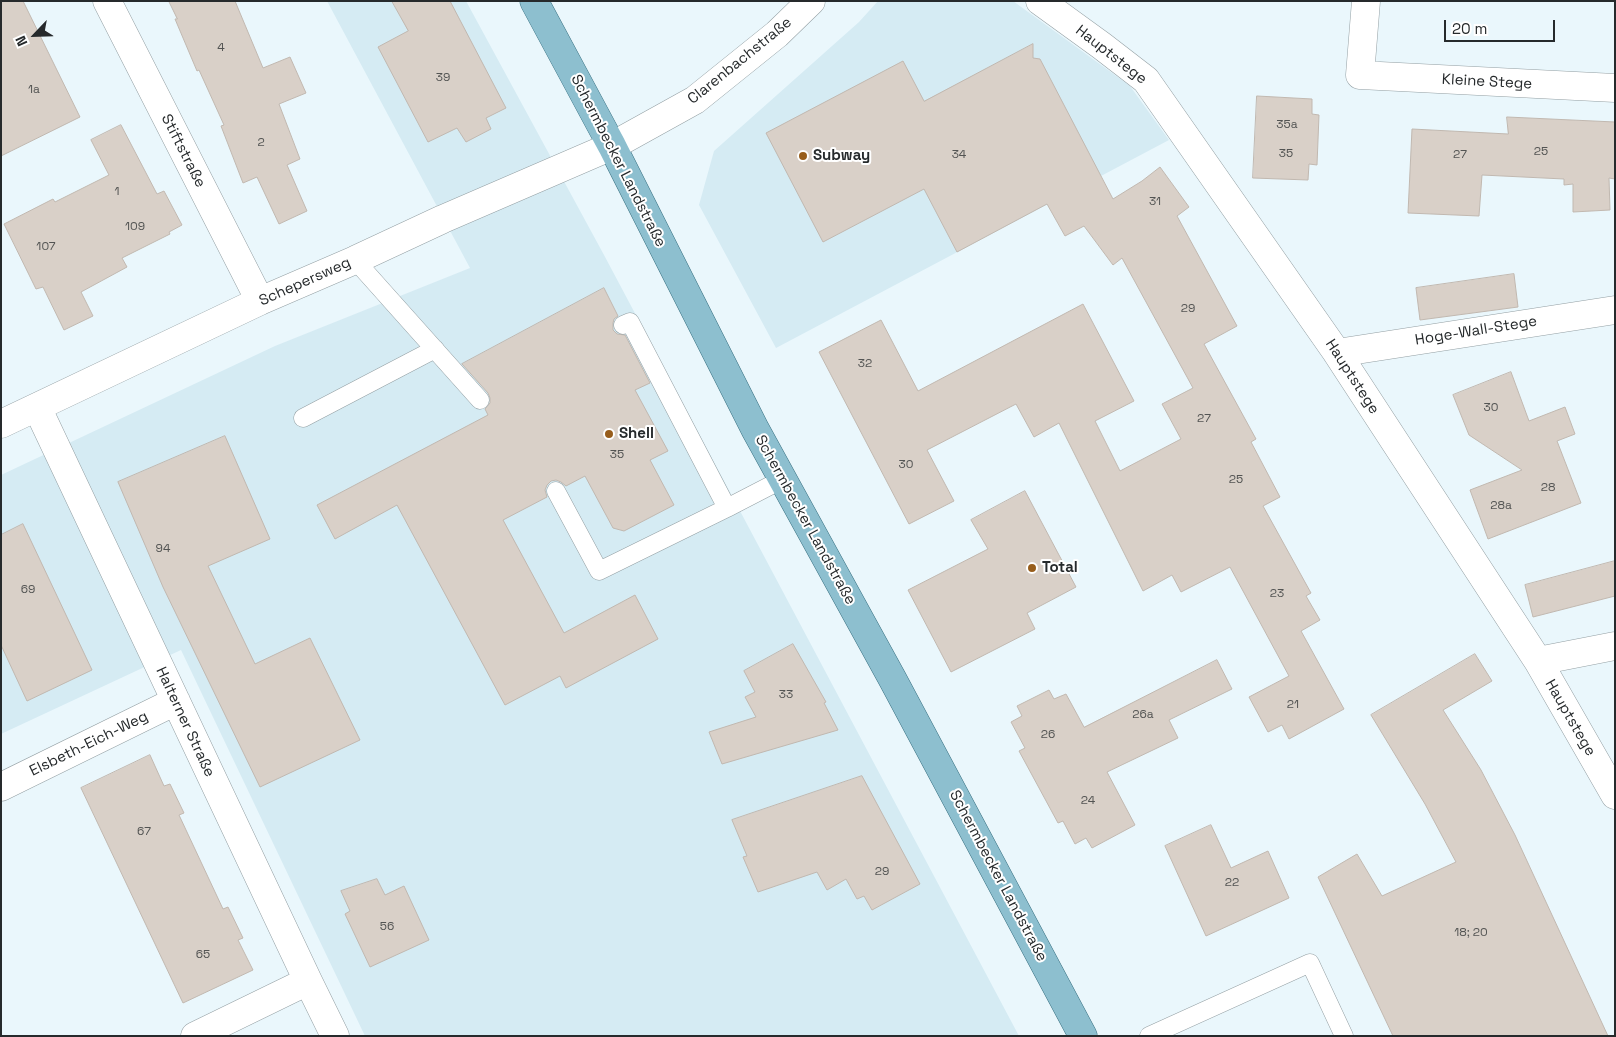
<!DOCTYPE html>
<meta charset="utf-8">
<style>
body{margin:0}
#map{position:relative;width:1616px;height:1037px;overflow:hidden;background:#eaf7fc;font-family:"Space Grotesk",sans-serif}
canvas{display:block}
.frame{position:absolute;inset:0;border:2px solid #262a2c;pointer-events:none}
.north{position:absolute;left:10px;top:10px;width:50px;height:50px;-webkit-text-stroke:4px #fff;paint-order:stroke;rotate:246deg;font-size:14px;font-weight:700;line-height:20px;text-align:center;color:#262a2c}
.north::after{content:'';display:block;margin:auto;width:18px;height:22px;background:#262a2c;clip-path:polygon(50% 0,100% 100%,50% 72%,0 100%)}
.scale{position:absolute;left:1444px;top:20px;width:111px;height:22px;box-sizing:border-box;border:2px solid #262a2c;border-top:0;padding-left:6px;font-size:15px;line-height:18px;white-space:nowrap;color:#262a2c;-webkit-text-stroke:4px #fff;paint-order:stroke}
</style>
<div id="map">
<canvas width="1616" height="1037"></canvas>
<div class="frame"></div>
<div class="north">N</div>
<div class="scale">20 m</div>
</div>
<script>
const ctx = document.querySelector('canvas').getContext('2d');
ctx.lineJoin = 'round';
function fill(path, color) {
  ctx.fillStyle = color;
  ctx.fill(path, 'evenodd');
}
function strokePath(path, color, width, dash) {
  ctx.strokeStyle = color;
  ctx.lineWidth = width;
  ctx.lineCap = dash ? 'butt' : 'round';
  ctx.setLineDash(dash || []);
  ctx.stroke(path);
}
function drawText(font, color, halo, rows, align = 'center') {
  ctx.font = font + ' "Space Grotesk",sans-serif';
  ctx.lineWidth = 4;
  ctx.setLineDash([]);
  ctx.textBaseline = 'middle';
  ctx.strokeStyle = halo;
  ctx.fillStyle = color;
  for (const [text, x, y, turn = 0] of rows) {
    ctx.save();
    ctx.translate(x, y);
    ctx.rotate((+turn || 0) * Math.PI / 180);
    ctx.textAlign = isNaN(turn) ? turn : align;
    if (halo) ctx.strokeText(text, 0, 0);
    ctx.fillText(text, 0, 0);
    ctx.restore();
  }
}
const built = new Path2D(`
 M 327,1 L 466,1 L 604,255 L 1019,1036 L 365,1036 L 181,650 L 1,734 L 1,475 L 275,346 L 470,268 Z
 M 878,1 L 1013,1 L 1130,86 L 1169,140 L 776,348 L 699,205 L 714,151 L 859,22 Z`);
const building = new Path2D(`
 M 1,1 L 23,1 L 80,117 L 1,156 Z
 M 169,1 L 235,1 L 263,68 L 290,57 L 306,93 L 279,104 L 300,159 L 287,165 L 307,211 L 279,224 L 257,177 L 243,183 L 221,126 L 224,125 L 199,70 L 197,71 L 175,19 L 177,19 Z
 M 392,1 L 450,1 L 506,108 L 486,118 L 491,129 L 466,142 L 457,128 L 428,142 L 378,47 L 408,31 Z
 M 1033,44 L 1033,58 L 1040,59 L 1113,199 L 1142,181 L 1160,167 L 1189,207 L 1177,216 L 1237,326 L 1204,344 L 1256,439 L 1251,442 L 1280,497 L 1263,506 L 1311,593 L 1306,596 L 1320,620 L 1301,631 L 1344,709 L 1289,739 L 1282,725 L 1268,732 L 1249,697 L 1289,676 L 1230,567 L 1181,592 L 1172,575 L 1143,591 L 1059,423 L 1034,437 L 1016,404 L 927,450 L 954,501 L 909,524 L 819,352 L 881,320 L 918,391 L 1083,304 L 1134,401 L 1095,421 L 1120,471 L 1181,439 L 1162,404 L 1193,388 L 1122,258 L 1113,265 L 1084,226 L 1065,236 L 1047,204 L 957,252 L 924,189 L 823,242 L 766,133 L 903,61 L 924,101 Z
 M 1257,96 L 1312,99 L 1312,114 L 1319,115 L 1317,165 L 1309,164 L 1308,180 L 1253,178 Z
 M 1507,117 L 1615,122 L 1615,179 L 1609,178 L 1610,210 L 1573,212 L 1573,184 L 1564,185 L 1564,179 L 1482,175 L 1479,216 L 1408,213 L 1412,129 L 1508,134 Z
 M 121,125 L 157,194 L 164,191 L 182,225 L 169,232 L 170,234 L 122,258 L 127,267 L 81,292 L 93,316 L 64,330 L 43,287 L 36,289 L 4,224 L 53,199 L 55,202 L 109,175 L 91,140 Z
 M 1514,274 L 1518,307 L 1420,320 L 1416,288 Z
 M 604,288 L 618,316 L 614,319 L 613,323 L 613,330 L 617,334 L 625,335 L 650,383 L 635,390 L 668,451 L 650,460 L 674,505 L 624,531 L 613,528 L 585,476 L 566,486 L 561,482 L 556,480 L 551,481 L 547,485 L 545,490 L 547,497 L 503,520 L 564,633 L 635,595 L 658,639 L 566,688 L 560,676 L 505,705 L 397,505 L 335,539 L 317,505 L 488,415 L 485,409 L 490,403 L 490,398 L 488,393 L 462,364 Z
 M 1511,372 L 1529,421 L 1565,407 L 1575,434 L 1557,441 L 1581,503 L 1488,539 L 1470,490 L 1522,470 L 1469,435 L 1453,395 Z
 M 225,436 L 270,539 L 208,566 L 255,664 L 310,638 L 360,740 L 260,787 L 163,587 L 118,482 Z
 M 1025,491 L 1076,587 L 1027,613 L 1035,629 L 951,672 L 908,590 L 988,549 L 971,520 Z
 M 23,524 L 92,670 L 27,701 L 1,645 L 1,535 Z
 M 1615,561 L 1615,596 L 1533,617 L 1525,585 Z
 M 793,644 L 826,702 L 824,703 L 838,730 L 722,764 L 709,732 L 756,717 L 745,697 L 755,692 L 744,671 Z
 M 1475,654 L 1492,681 L 1443,710 L 1481,770 L 1515,835 L 1608,1036 L 1393,1036 L 1318,877 L 1357,854 L 1382,896 L 1456,862 L 1425,804 L 1371,715 Z
 M 1217,660 L 1232,689 L 1169,720 L 1178,738 L 1107,772 L 1135,825 L 1092,848 L 1086,838 L 1075,844 L 1063,821 L 1058,823 L 1019,751 L 1025,748 L 1011,722 L 1022,716 L 1017,706 L 1049,690 L 1054,699 L 1066,694 L 1084,727 Z
 M 150,755 L 164,786 L 170,784 L 184,813 L 179,815 L 223,909 L 228,907 L 243,938 L 238,940 L 253,970 L 183,1003 L 81,788 Z
 M 862,776 L 920,884 L 872,910 L 864,896 L 857,899 L 846,879 L 827,890 L 817,872 L 758,892 L 743,857 L 747,856 L 732,820 Z
 M 1211,825 L 1231,868 L 1268,851 L 1289,898 L 1206,936 L 1165,846 Z
 M 377,879 L 385,895 L 404,886 L 429,940 L 370,967 L 345,914 L 350,911 L 341,891 Z`);
const service = new Path2D(`
 M 355,260 L 480,400
 M 623,325 L 630,322 L 727,508 L 783,479
 M 303,418 L 435,349
 M 556,491 L 599,571 L 727,508
 M 1149,1036 L 1310,963 L 1344,1036`);
const minor = new Path2D(`
 M 107,1 L 260,301
 M 1040,1 L 1102,46 L 1146,80 L 1337,353 L 1538,661 L 1615,795
 M 1366,1 L 1360,75 L 1615,88
 M 1337,353 L 1615,310
 M 37,407 L 308,981 L 335,1036
 M 1,424 L 260,301 L 355,260 L 443,219 L 612,146 L 695,100 L 777,34 L 811,1
 M 1538,661 L 1615,646
 M 1,787 L 176,701
 M 195,1036 L 308,981`);
const primary = new Path2D(`
 M 534,1 L 612,146 L 755,429 L 893,680 L 1083,1036`);
const markers = [
 [803,156,5,"#975d1b"],
 [609,434,5,"#975d1b"],
 [1032,568,5,"#975d1b"]
];
const numberNames = [
 ["4",221,48],
 ["39",443,78],
 ["1a",34,90],
 ["35a",1287,125],
 ["2",261,143],
 ["25",1541,152],
 ["35",1286,154],
 ["34",959,155],
 ["27",1460,155],
 ["1",117,192],
 ["31",1155,202],
 ["109",135,227],
 ["107",46,247],
 ["29",1188,309],
 ["32",865,364],
 ["30",1491,408],
 ["27",1204,419],
 ["35",617,455],
 ["30",906,465],
 ["25",1236,480],
 ["28",1548,488],
 ["28a",1501,506],
 ["94",163,549],
 ["69",28,590],
 ["23",1277,594],
 ["33",786,695],
 ["21",1293,705],
 ["26a",1143,715],
 ["26",1048,735],
 ["24",1088,801],
 ["67",144,832],
 ["29",882,872],
 ["22",1232,883],
 ["56",387,927],
 ["18; 20",1471,933],
 ["65",203,955]
];
const streetNames = [
 ["Hauptstege",1111,55,38],
 ["Clarenbachstraße",740,61,-39],
 ["Kleine Stege",1487,82,3],
 ["Stiftstraße",183,151,63],
 ["Schermbecker Landstraße",618,161,63],
 ["Schepersweg",305,282,-24],
 ["Hoge-Wall-Stege",1476,331,-9],
 ["Hauptstege",1352,377,57],
 ["Schermbecker Landstraße",805,520,61],
 ["Hauptstege",1570,718,60],
 ["Halterner Straße",185,722,65],
 ["Elsbeth-Eich-Weg",89,744,-26],
 ["Schermbecker Landstraße",998,876,62]
];
const poiNames = [
 ["Subway",813,156],
 ["Shell",619,434],
 ["Total",1042,568]
];
fill(built, '#d5ebf3');
fill(building, '#d9d0c8');
strokePath(building, '#c1b8b0', 1);
strokePath(service, '#939fa3', 19);
strokePath(minor, '#939fa3', 29);
strokePath(primary, '#387081', 29);
strokePath(service, '#fff', 18);
strokePath(minor, '#fff', 28);
strokePath(primary, '#8dbfcf', 28);
for (const [x, y, r, color] of markers) {
  const dot = new Path2D();
  dot.arc(x, y, r, 0, 2 * Math.PI);
  ctx.fillStyle = color;
  ctx.fill(dot);
  strokePath(dot, '#fff', 2);
}
drawText('12px', '#535453', null, numberNames);
drawText('15px', '#262a2c', '#fff', streetNames);
drawText('bold 15px', '#262a2c', '#fff', poiNames, 'left');
</script>
